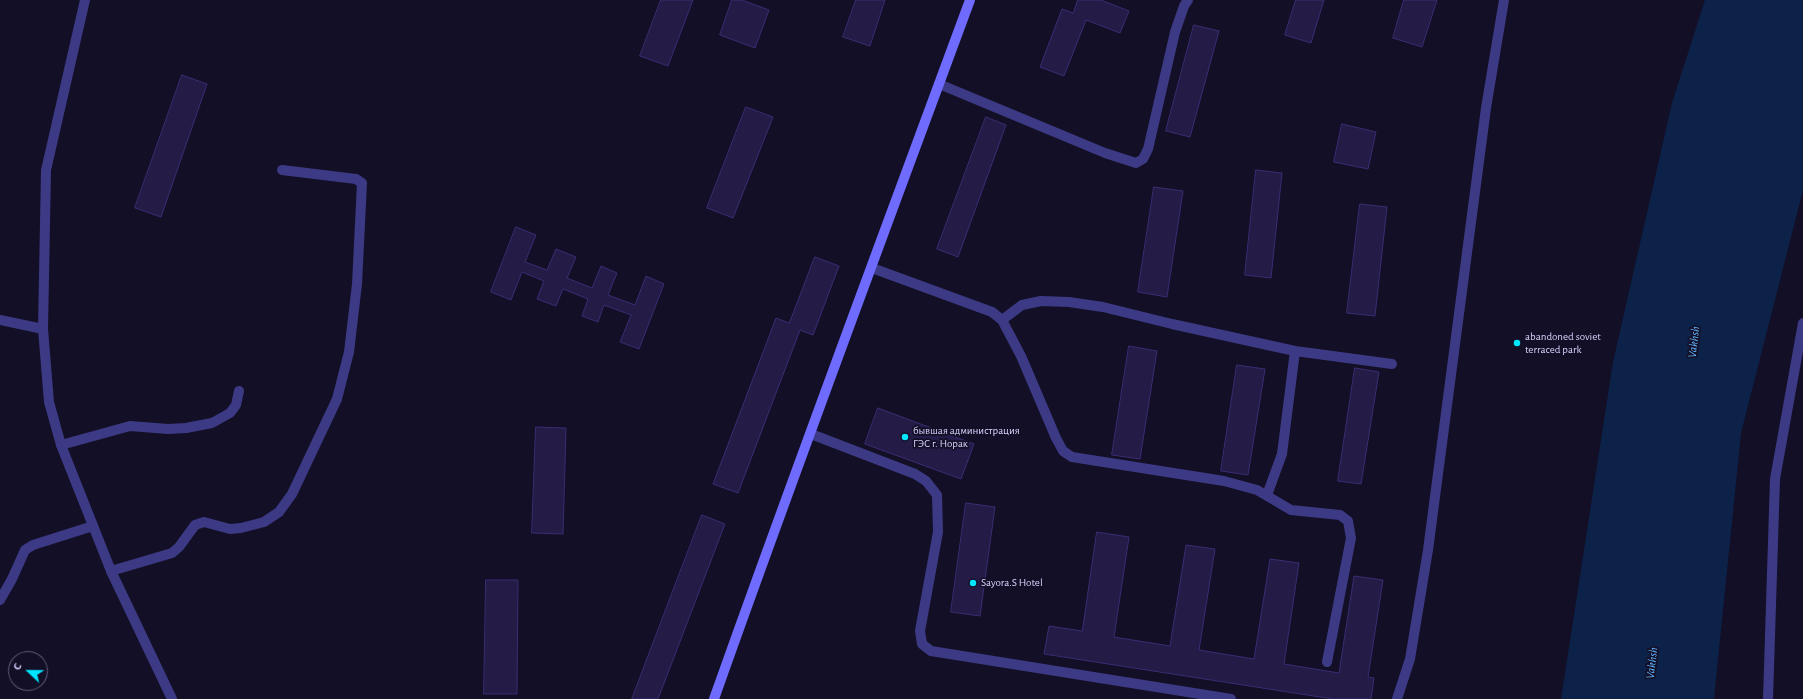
<!DOCTYPE html>
<meta charset="utf-8">
<style>
body{margin:0}
#map{position:relative;width:1803px;height:699px;overflow:hidden;background:#130f26;font-family:"Alegreya Sans",sans-serif}
canvas{display:block}
.north{position:absolute;left:8px;top:651px;width:40px;height:40px;box-sizing:border-box;background:#130f26;border:1px solid #625e7d;border-radius:50%;rotate:292deg;font-size:11px;font-weight:700;line-height:16px;text-align:center;color:#d9d4ff}
.north::after{content:'';display:block;margin:auto;width:14px;height:18px;background:#00e5ff;clip-path:polygon(50% 0,100% 100%,50% 72%,0 100%)}
</style>
<div id="map">
<canvas width="1803" height="699"></canvas>
<div class="north">С</div>
</div>
<script>
const ctx = document.querySelector('canvas').getContext('2d');
ctx.lineJoin = 'round';
function fill(path, color) {
  ctx.fillStyle = color;
  ctx.fill(path, 'evenodd');
}
function strokePath(path, color, width, dash) {
  ctx.strokeStyle = color;
  ctx.lineWidth = width;
  ctx.lineCap = dash ? 'butt' : 'round';
  ctx.setLineDash(dash || []);
  ctx.stroke(path);
}
function drawText(font, color, halo, rows, align = 'center') {
  ctx.font = font + ' "Alegreya Sans",sans-serif';
  ctx.lineWidth = 3.5;
  ctx.setLineDash([]);
  ctx.textBaseline = 'middle';
  ctx.strokeStyle = halo;
  ctx.fillStyle = color;
  for (const [text, x, y, turn = 0] of rows) {
    ctx.save();
    ctx.translate(x, y);
    ctx.rotate((+turn || 0) * Math.PI / 180);
    ctx.textAlign = isNaN(turn) ? turn : align;
    if (halo) ctx.strokeText(text, 0, 0);
    ctx.fillText(text, 0, 0);
    ctx.restore();
  }
}
const water = new Path2D(`
 M 1705,0 L 1803,0 L 1803,190 L 1741,433 L 1714,699 L 1561,699 L 1613,362 L 1672,103 Z`);
const building = new Path2D(`
 M 661,0 L 693,0 L 668,66 L 640,56 Z
 M 732,0 L 742,0 L 769,10 L 755,48 L 720,35 Z
 M 856,0 L 885,0 L 870,46 L 843,37 Z
 M 1078,0 L 1101,0 L 1129,11 L 1120,33 L 1086,20 L 1064,76 L 1040,67 L 1062,9 L 1073,13 Z
 M 1296,0 L 1324,0 L 1311,43 L 1285,35 Z
 M 1404,0 L 1437,0 L 1422,47 L 1393,38 Z
 M 1194,25 L 1219,31 L 1190,137 L 1166,131 Z
 M 182,75 L 207,84 L 161,217 L 135,208 Z
 M 746,107 L 773,117 L 733,218 L 707,208 Z
 M 986,117 L 1006,125 L 958,257 L 937,249 Z
 M 1342,124 L 1376,132 L 1368,169 L 1334,162 Z
 M 1256,170 L 1282,173 L 1271,278 L 1245,275 Z
 M 1154,187 L 1183,191 L 1167,297 L 1138,292 Z
 M 1360,204 L 1387,207 L 1375,316 L 1347,313 Z
 M 516,227 L 536,235 L 525,262 L 547,270 L 556,249 L 576,257 L 567,278 L 592,288 L 601,266 L 617,273 L 608,295 L 635,305 L 646,276 L 664,284 L 639,349 L 620,342 L 631,315 L 604,305 L 598,322 L 582,316 L 588,299 L 563,289 L 556,306 L 537,299 L 544,281 L 522,272 L 511,300 L 491,292 Z
 M 815,257 L 839,266 L 813,335 L 800,330 L 738,493 L 713,484 L 776,318 L 789,323 Z
 M 1129,346 L 1157,351 L 1140,459 L 1112,455 Z
 M 1237,365 L 1265,369 L 1248,475 L 1221,471 Z
 M 1355,368 L 1379,372 L 1361,484 L 1338,481 Z
 M 878,408 L 974,444 L 961,479 L 865,444 Z
 M 536,427 L 566,428 L 563,534 L 532,533 Z
 M 966,503 L 995,507 L 980,616 L 951,612 Z
 M 702,515 L 725,524 L 658,699 L 632,699 Z
 M 1097,532 L 1129,537 L 1114,637 L 1170,646 L 1186,545 L 1215,549 L 1199,650 L 1254,659 L 1270,559 L 1299,563 L 1284,664 L 1339,673 L 1354,576 L 1383,580 L 1368,677 L 1374,678 L 1371,699 L 1333,699 L 1044,654 L 1049,626 L 1082,631 Z
 M 486,580 L 518,580 L 517,694 L 484,694 Z`);
const minor = new Path2D(`
 M 939,84 L 1105,153 L 1136,163 L 1143,159 L 1148,149 L 1175,32 L 1184,6 L 1188,0
 M 872,268 L 992,312 L 1002,320 L 1021,356 L 1056,438 L 1063,451 L 1072,457 L 1224,481 L 1257,490 L 1291,510 L 1340,515 L 1348,521 L 1351,538 L 1327,662
 M 0,320 L 43,329
 M 1002,320 L 1022,305 L 1041,301 L 1069,302 L 1103,307 L 1172,324 L 1295,351 L 1392,364
 M 811,434 L 915,474 L 926,481 L 937,495 L 938,532 L 920,631 L 922,644 L 931,651 L 1231,699
 M 61,445 L 130,426 L 168,429 L 186,428 L 212,423 L 230,413 L 236,405 L 239,391
 M 1267,495 L 1282,454 L 1295,351
 M 111,571 L 172,553 L 179,547 L 195,525 L 204,522 L 230,529 L 241,528 L 264,522 L 279,512 L 292,494 L 337,399 L 349,352 L 357,284 L 362,183 L 356,179 L 282,170
 M 0,600 L 12,579 L 25,550 L 33,545 L 93,526
 M 1397,699 L 1410,659 L 1428,550 L 1486,108 L 1504,0
 M 1768,699 L 1775,479 L 1803,323`);
const tertiary = new Path2D(`
 M 85,0 L 46,170 L 43,329 L 49,402 L 61,445 L 111,571 L 172,699`);
const secondary = new Path2D(`
 M 714,699 C 797,465 884,233 970,0`);
const markers = [
 [1517,343,4,"#00e5ff"],
 [905,437,4,"#00e5ff"],
 [973,583,4,"#00e5ff"]
];
const poiNames = [
 ["abandoned soviet",1525,337],
 ["terraced park",1525,350],
 ["бывшая администрация",913,431],
 ["ГЭС г. Норак",913,444],
 ["Sayora.S Hotel",981,583]
];
const waterNames = [
 ["Vakhsh",1694,342,-83],
 ["Vakhsh",1652,663,-83]
];
fill(water, '#0c2248');
fill(building, '#241b47');
strokePath(building, '#3b2d73', 1);
strokePath(minor, '#3d3a85', 10);
strokePath(tertiary, '#3d3a85', 10);
strokePath(secondary, '#6f6bff', 10);
for (const [x, y, r, color] of markers) {
  const dot = new Path2D();
  dot.arc(x, y, r, 0, 2 * Math.PI);
  ctx.fillStyle = color;
  ctx.fill(dot);
  strokePath(dot, '#130f26', 1.5);
}
drawText('11px', '#d9d4ff', '#130f26', poiNames, 'left');
drawText('italic 12px', '#62b6ff', '#130f26', waterNames);
</script>
